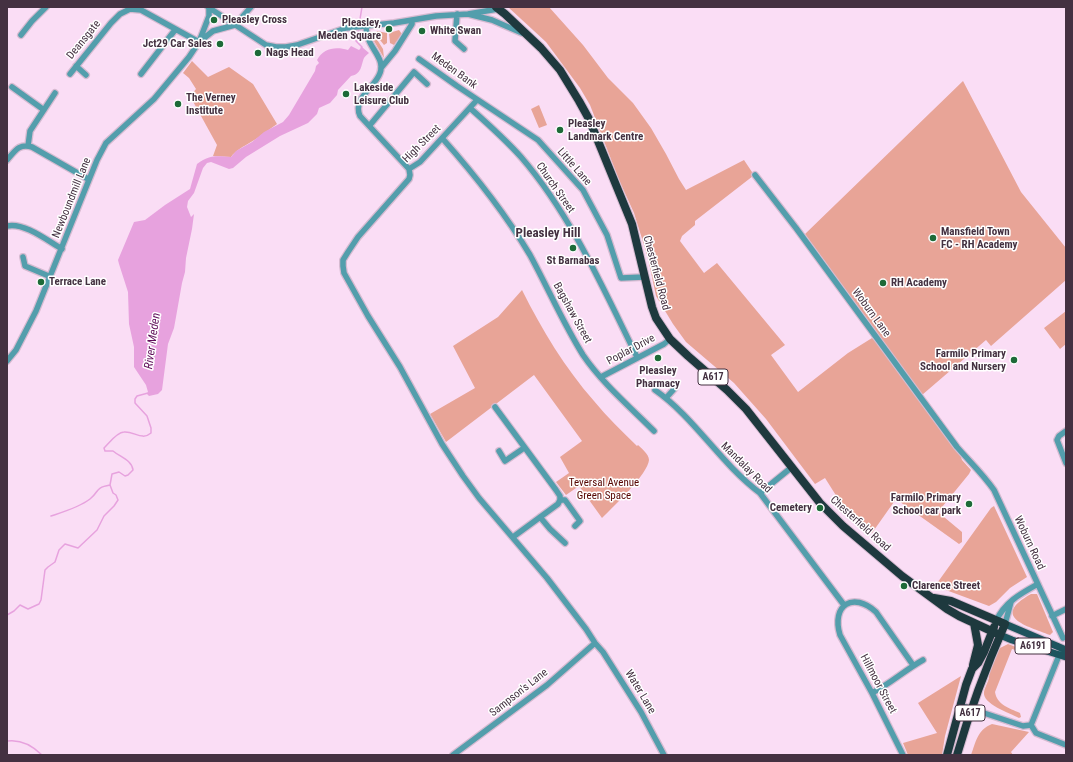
<!DOCTYPE html>
<style>
body{margin:0}
#map{position:relative;width:1073px;height:762px;overflow:hidden;background:#faddf5;font-family:"Roboto Condensed",sans-serif}
canvas{display:block}
.frame{position:absolute;inset:0;border:8px solid #443141;pointer-events:none}
</style>
<div id="map">
<canvas width="1073" height="762"></canvas>
<div class="frame"></div>
</div>
<script>
const ctx = document.querySelector('canvas').getContext('2d');
ctx.lineJoin = 'round';
function fill(path, color) {
  ctx.fillStyle = color;
  ctx.fill(path, 'evenodd');
}
function strokePath(path, color, width, dash) {
  ctx.strokeStyle = color;
  ctx.lineWidth = width;
  ctx.lineCap = dash ? 'butt' : 'round';
  ctx.setLineDash(dash || []);
  ctx.stroke(path);
}
function drawText(font, color, halo, rows, align = 'center') {
  ctx.font = font + ' "Roboto Condensed",sans-serif';
  ctx.lineWidth = 3;
  ctx.setLineDash([]);
  ctx.textBaseline = 'middle';
  ctx.strokeStyle = halo;
  ctx.fillStyle = color;
  for (const [text, x, y, turn = 0] of rows) {
    ctx.save();
    ctx.translate(x, y);
    ctx.rotate((+turn || 0) * Math.PI / 180);
    ctx.textAlign = isNaN(turn) ? turn : align;
    if (halo) ctx.strokeText(text, 0, 0);
    ctx.fillText(text, 0, 0);
    ctx.restore();
  }
}
const green = new Path2D(`
 M 508,7 L 549,7 L 583,45 L 608,78 L 633,103 L 651,128 L 666,154 L 679,179 L 686,190 L 744,160 L 752,172 L 753,176 L 695,221 L 695,225 L 682,236 L 680,241 L 704,273 L 717,263 L 785,345 L 771,355 L 798,392 L 848,353 L 872,338 L 876,341 L 921,403 L 960,454 L 962,460 L 971,470 L 969,474 L 938,512 L 962,532 L 962,542 L 959,544 L 896,499 L 872,533 L 849,516 L 825,478 L 815,484 L 766,419 L 734,383 L 686,342 L 673,324 L 656,296 L 648,258 L 634,213 L 619,180 L 590,105 L 580,88 L 546,42 Z
 M 399,30 L 402,34 L 394,45 L 390,43 L 389,33 Z
 M 377,31 L 387,33 L 387,43 L 384,45 L 376,35 Z
 M 374,35 L 383,49 L 384,58 L 371,36 Z
 M 192,61 L 208,77 L 229,67 L 253,84 L 277,124 C 268,130 260,137 251,142 C 243,147 236,150 231,157 L 213,156 L 217,145 L 190,96 L 196,89 L 189,78 L 183,73 Z
 M 963,81 L 1021,192 L 1066,248 L 1066,280 L 991,346 L 986,340 L 922,395 L 805,234 Z
 M 539,105 L 547,125 L 539,128 L 531,109 Z
 M 522,290 C 542,330 565,368 594,401 C 607,417 622,431 637,446 L 638,445 C 641,448 649,454 649,460 C 648,474 613,507 602,518 L 579,486 L 566,495 L 556,482 L 569,473 L 560,457 L 582,441 L 534,375 L 446,442 L 430,414 L 475,388 L 453,346 L 498,317 Z
 M 1066,311 L 1066,344 L 1060,349 L 1044,328 Z
 M 994,506 L 1027,577 L 1010,588 L 996,602 L 989,606 L 935,586 L 991,508 Z
 M 1031,594 L 1037,594 L 1053,632 L 1050,635 C 1027,626 990,617 1031,594 Z
 M 1008,644 L 1016,647 L 1019,651 L 1012,649 L 995,692 C 997,705 1009,708 1020,713 L 1021,717 L 1019,718 C 1010,713 982,704 984,692 C 985,686 990,680 989,674 L 998,649 Z
 M 961,676 L 945,736 L 942,755 L 908,755 L 903,743 L 937,733 L 918,703 Z
 M 992,724 L 1029,732 L 1011,752 L 1013,755 L 971,755 C 976,742 977,730 992,724 Z`);
const water = new Path2D(`
 M 351,46 L 359,50 L 362,47 L 369,53 C 367,55 365,56 364,58 C 361,65 362,74 351,76 L 338,90 L 337,95 L 330,103 L 319,108 L 317,114 L 308,123 L 280,136 L 246,157 L 233,168 L 229,169 L 211,162 L 207,163 L 203,168 L 194,193 L 188,201 L 187,207 L 191,217 L 194,214 L 192,229 L 186,258 L 185,272 L 182,283 L 176,317 L 174,328 L 168,344 L 162,390 L 158,394 L 149,396 L 147,394 L 148,392 L 146,385 L 134,367 L 134,347 L 129,324 L 128,292 L 119,264 L 118,260 L 134,222 L 145,220 L 165,205 L 190,189 L 197,164 C 210,155 215,156 231,157 L 236,151 L 252,142 L 264,132 L 283,122 L 289,115 L 315,71 L 316,66 L 319,63 L 317,60 C 323,48 336,46 348,50 Z`);
const stream = new Path2D(`
 M 359,25 L 362,7
 M 359,29 L 356,41 L 362,47 L 361,48
 M 51,516 C 63,512 80,507 90,499 C 100,491 94,488 110,485
 M 7,615 L 14,611 L 20,605 L 28,609 L 39,604 L 41,600 L 45,570 L 48,567 L 55,562 L 59,550 L 65,544 L 78,548 L 97,530 L 104,516 L 114,506 L 118,500 L 116,495 L 113,493 L 110,485 L 112,474 L 119,472 L 125,476 L 128,475 L 133,470 C 132,460 120,457 113,451 L 105,451 L 104,448 C 109,443 117,432 124,432 C 134,431 142,441 151,433 L 151,428 L 147,416 L 135,403 L 135,399 L 137,396 L 148,393
 M 7,741 C 21,739 32,745 42,755`);
const minor = new Path2D(`
 M 208,7 L 266,45 L 276,47 L 286,47 L 297,45 L 346,28 L 394,23 L 436,16 L 468,14 L 498,9
 M 457,14 L 455,41 L 464,49
 M 468,14 L 492,20 L 522,33
 M 366,26 C 366,30 367,34 368,38 C 372,50 385,60 380,73 C 375,88 352,98 360,116 L 409,169
 M 21,35 L 32,21 L 46,7
 M 419,59 L 457,86 L 538,140 L 583,190 L 607,235 L 621,278 L 644,277
 M 76,66 L 86,75
 M 381,68 L 395,51 L 412,24 L 412,20
 M 70,74 L 111,23 L 120,14 L 130,9 L 141,10 L 199,42 L 213,31 L 235,25 L 251,7
 M 141,74 L 175,30
 M 12,87 L 44,110
 M 470,108 C 488,124 505,139 521,157 C 571,215 603,288 637,357
 M 370,125 L 414,72 L 427,84
 M 442,138 C 475,175 505,213 530,255 C 548,288 563,323 583,355 C 602,383 630,407 654,431
 M 28,146 L 30,131 L 55,93
 M 7,160 C 15,151 19,143 32,147 L 88,179
 M 409,169 L 410,175 L 409,179 L 358,237 L 348,252 L 343,260 L 343,266 L 344,273 L 368,316 L 400,367 L 442,444 L 463,476 L 479,498 L 547,578 L 586,629 L 595,643 L 603,652 L 641,712 L 664,755
 M 409,169 L 420,162 L 477,100
 M 755,175 L 796,228 L 957,447 C 970,462 983,474 994,490 L 1063,638
 M 7,226 C 24,222 48,241 62,249
 M 23,257 L 25,266 L 51,277
 M 7,361 L 16,350 L 36,311 L 97,160 L 106,143 L 154,99 L 189,57 L 199,42 L 209,16 L 209,8
 M 601,377 L 664,344 L 670,339
 M 655,390 C 695,418 720,463 760,493 L 844,605
 M 666,398 L 675,388
 M 495,407 L 556,490 L 560,496 L 560,500 L 565,500 L 580,521 L 575,526
 M 1066,431 L 1059,436 L 1057,440 L 1066,463
 M 499,451 L 505,461 L 524,448
 M 760,493 L 792,467
 M 540,517 L 550,529 L 565,543
 M 513,537 L 558,504 L 560,500
 M 1052,616 L 1066,609
 M 996,621 C 1005,602 1020,594 1038,584
 M 1005,624 L 1011,602
 M 1060,653 L 1031,725 L 1036,733 L 1066,745
 M 872,693 C 890,684 905,670 923,660
 M 960,705 L 1023,726 L 1031,725
 M 453,755 L 547,685 L 595,643
 M 903,755 L 872,693 L 840,635 C 831,605 853,591 876,612 L 913,665`);
const major = new Path2D(`
 M 1005,624 L 1066,650
 M 1000,635 L 1012,640 L 1066,657`);
const highway = new Path2D(`
 M 496,7 L 505,14 L 541,48 L 560,70 L 579,101 L 589,119 L 632,224 L 652,307 L 656,318 L 670,339 L 688,356 L 727,390 L 746,409 L 820,503 L 843,526 L 902,576 L 947,609 L 959,616 L 1000,635
 M 934,598 L 951,601 L 1005,624 C 986,667 970,710 957,755
 M 973,665 L 978,645 L 974,623
 M 947,755 L 966,685 L 972,669 L 978,663 L 984,652 L 994,627`);
const markers = [
 [214,20,4,"#1d6a38"],
 [389,29,4,"#1d6a38"],
 [422,31,4,"#1d6a38"],
 [220,44,4,"#1d6a38"],
 [258,53,4,"#1d6a38"],
 [346,94,4,"#1d6a38"],
 [178,104,4,"#1d6a38"],
 [560,130,4,"#1d6a38"],
 [933,238,4,"#1d6a38"],
 [573,248,4,"#1d6a38"],
 [41,282,4,"#1d6a38"],
 [883,283,4,"#1d6a38"],
 [658,358,4,"#1d6a38"],
 [1014,360,4,"#1d6a38"],
 [969,504,4,"#1d6a38"],
 [820,508,4,"#1d6a38"],
 [904,586,4,"#1d6a38"]
];
const shields = [
 [713,377,30],
 [1033,646,36],
 [970,713,30]
];
const shieldNames = [
 ["A617",713,377],
 ["A6191",1033,646],
 ["A617",970,713]
];
const poiNames = [
 ["Pleasley Cross",222,20],
 ["Pleasley,",381,23,"right"],
 ["Meden Square",381,36,"right"],
 ["White Swan",430,31],
 ["Jct29 Car Sales",212,44,"right"],
 ["Nags Head",266,53],
 ["Lakeside",354,88],
 ["Leisure Club",354,101],
 ["The Verney",186,98],
 ["Institute",186,111],
 ["Pleasley",568,124],
 ["Landmark Centre",568,137],
 ["Mansfield Town",941,232],
 ["FC - RH Academy",941,245],
 ["St Barnabas",573,261,"center"],
 ["Terrace Lane",49,282],
 ["RH Academy",891,283],
 ["Farmilo Primary",1006,354,"right"],
 ["School and Nursery",1006,367,"right"],
 ["Pleasley",658,371,"center"],
 ["Pharmacy",658,384,"center"],
 ["Farmilo Primary",961,498,"right"],
 ["School car park",961,511,"right"],
 ["Cemetery",812,508,"right"],
 ["Clarence Street",912,586]
];
const streetNames = [
 ["Deansgate",84,40,-51],
 ["Meden Bank",454,71,36],
 ["High Street",422,144,-45],
 ["Little Lane",574,167,49],
 ["Church Street",555,188,55],
 ["Newboundmill Lane",72,198,-68],
 ["Chesterfield Road",656,273,75],
 ["Bagshaw Street",572,313,61],
 ["Woburn Lane",871,313,54],
 ["Poplar Drive",631,350,-28],
 ["Mandalay Road",746,468,45],
 ["Chesterfield Road",860,524,42],
 ["Woburn Road",1029,543,65],
 ["Hillmoor Street",878,684,62],
 ["Water Lane",640,692,59],
 ["Sampson's Lane",519,693,-38]
];
const parkNames = [
 ["Teversal Avenue",604,483],
 ["Green Space",604,496]
];
const waterNames = [
 ["River Meden",153,341,-82]
];
const quarterNames = [
 ["Pleasley Hill",548,234]
];
fill(green, '#e8a497');
fill(water, '#e7a2de');
strokePath(stream, '#e7a2de', 1.5);
strokePath(minor, '#d6bbd1', 8);
strokePath(major, '#d6bbd1', 9);
strokePath(highway, '#d6bbd1', 10);
strokePath(minor, '#539eac', 5.5);
strokePath(major, '#1e545e', 7);
strokePath(highway, '#1e393e', 8);
for (const [x, y, r, color] of markers) {
  const dot = new Path2D();
  dot.arc(x, y, r, 0, 2 * Math.PI);
  ctx.fillStyle = color;
  ctx.fill(dot);
  strokePath(dot, '#fff', 1.5);
}
for (const [x, y, w] of shields) {
  const box = new Path2D();
  box.roundRect(x - w / 2, y - 8, w, 16, 3);
  ctx.fillStyle = '#fff';
  ctx.fill(box);
  strokePath(box, '#443141', 1);
}
drawText('bold 10px', '#443141', null, shieldNames);
drawText('bold 11px', '#443141', '#fff', poiNames, 'left');
drawText('11px', '#443141', '#fff', streetNames);
drawText('11px', '#560500', '#fff', parkNames);
drawText('italic 12px', '#5f0e59', '#fff', waterNames);
drawText('bold 13px', '#443141', '#fff', quarterNames);
</script>
